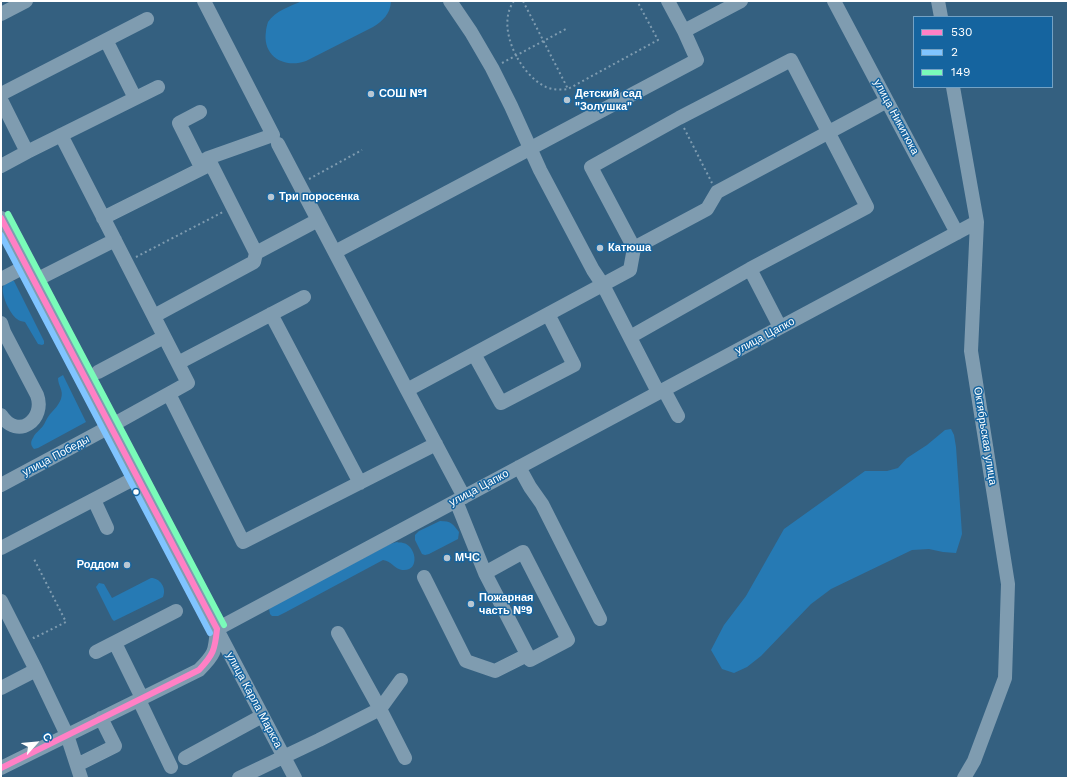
<!DOCTYPE html>
<meta charset="utf-8">
<style>
body{margin:0}
#map{position:relative;width:1069px;height:779px;overflow:hidden;background:#346080;font-family:"Work Sans",sans-serif}
canvas{display:block}
.frame{position:absolute;inset:0;border:2px solid #fff;pointer-events:none}
.legend{position:absolute;left:913px;top:16px;width:140px;height:72px;box-sizing:border-box;background:#15649f;border:1px solid #73a2c5;margin:0;padding:5px 7px;list-style:none;font-size:12px;color:#fff}
.legend li{display:flex;align-items:center;gap:8px;height:20px}
.legend b{width:20px;border:1px solid #73a2c5}
.north{position:absolute;left:16px;top:723px;width:40px;height:40px;-webkit-text-stroke:3px #15649f;paint-order:stroke;rotate:63deg;font-size:11px;font-weight:700;line-height:16px;text-align:center;color:#fff}
.north::after{content:'';display:block;margin:auto;width:14px;height:18px;background:#fff;clip-path:polygon(50% 0,100% 100%,50% 72%,0 100%)}
</style>
<div id="map">
<canvas width="1069" height="779"></canvas>
<div class="frame"></div>
<ul class="legend">
<li><b style="height:5px;background:#ff80c5"></b>530</li>
<li><b style="height:5px;background:#80c4ff"></b>2</li>
<li><b style="height:5px;background:#7afbb9"></b>149</li>
</ul>
<div class="north">С</div>
</div>
<script>
const ctx = document.querySelector('canvas').getContext('2d');
ctx.lineJoin = 'round';
function fill(path, color) {
  ctx.fillStyle = color;
  ctx.fill(path, 'evenodd');
}
function strokePath(path, color, width, dash) {
  ctx.strokeStyle = color;
  ctx.lineWidth = width;
  ctx.lineCap = dash ? 'butt' : 'round';
  ctx.setLineDash(dash || []);
  ctx.stroke(path);
}
function drawText(font, color, halo, rows, align = 'center') {
  ctx.font = font + ' "Work Sans",sans-serif';
  ctx.lineWidth = 3;
  ctx.setLineDash([]);
  ctx.textBaseline = 'middle';
  ctx.strokeStyle = halo;
  ctx.fillStyle = color;
  for (const [text, x, y, turn = 0] of rows) {
    ctx.save();
    ctx.translate(x, y);
    ctx.rotate((+turn || 0) * Math.PI / 180);
    ctx.textAlign = isNaN(turn) ? turn : align;
    if (halo) ctx.strokeText(text, 0, 0);
    ctx.fillText(text, 0, 0);
    ctx.restore();
  }
}
const green = new Path2D(`
 M 302,1 L 391,1 L 391,2 C 390,14 383,21 373,27 L 306,61 C 284,69 262,56 266,31 C 266,29 267,25 268,22 C 275,11 291,6 302,1 Z
 M 10,281 L 14,281 L 44,341 L 44,344 L 42,345 L 38,344 L 25,322 C 22,321 19,321 17,319 C 10,314 1,295 3,287 C 4,284 6,282 10,281 Z
 M 63,375 L 86,422 L 38,448 L 34,449 C 31,446 30,442 33,438 C 35,433 40,430 43,426 C 45,423 46,420 48,417 C 52,411 58,407 61,399 C 64,390 58,386 58,378 Z
 M 951,429 L 954,435 L 956,447 L 962,534 L 956,553 L 943,552 L 929,549 L 912,550 L 831,589 L 811,604 L 761,656 L 747,667 L 734,673 L 722,669 L 711,650 L 724,625 L 746,596 L 784,529 L 865,471 L 887,471 L 898,468 L 907,458 L 927,445 L 945,430 Z
 M 440,521 C 451,521 453,524 459,532 L 458,539 L 429,554 L 425,555 L 422,554 L 415,540 L 415,535 L 419,531 Z
 M 397,542 C 399,543 401,542 403,543 C 416,545 421,572 402,570 C 395,569 391,561 383,560 L 286,612 L 278,616 L 272,616 L 270,614 L 269,609 L 276,604 L 390,544 Z
 M 151,578 C 160,578 167,588 163,597 L 114,621 L 112,619 L 96,587 L 99,583 L 104,584 L 112,598 Z`);
const path = new Path2D(`
 M 514,1 C 495,27 520,75 546,87 C 553,90 561,90 568,89 L 658,40 L 637,1
 M 523,1 L 568,89
 M 502,63 L 566,29
 M 684,128 L 712,183
 M 309,179 L 362,150
 M 136,257 L 223,212
 M 33,637 L 34,638 L 66,622 L 34,559`);
const minor = new Path2D(`
 M 450,1 L 471,32 L 492,68 L 511,106 L 540,170 L 593,270 L 603,285 L 658,392
 M 668,1 L 684,31 L 741,1
 M 834,1 L 957,233
 M 938,1 L 941,17
 M 1,14 L 26,1
 M 106,40 L 135,98
 M 953,87 L 977,222 L 971,351 L 1008,584 L 1005,678 L 974,761 L 964,778
 M 1,94 L 147,19
 M 1,100 L 27,152 L 1,166
 M 200,112 L 179,123 L 199,163 L 208,158 L 273,135 L 204,1
 M 278,144 L 407,390
 M 27,152 L 158,87
 M 208,158 L 256,253 L 318,220
 M 1,218 L 295,778
 M 103,218 L 211,164
 M 335,252 L 697,60 L 684,31
 M 750,269 L 780,327
 M 1,279 L 26,266
 M 34,281 L 115,240
 M 271,314 L 360,483
 M 154,316 L 254,262 L 256,253
 M 1,323 L 4,332 L 37,395 C 46,419 18,441 1,415
 M 630,337 L 750,269 L 867,207 L 791,60 L 679,118 L 591,167 L 634,248
 M 474,354 L 501,403 L 574,365 L 548,314
 M 178,363 L 304,297
 M 98,372 L 164,337
 M 664,390 L 678,416
 M 169,394 L 243,542 L 436,444
 M 519,467 L 530,487 L 542,504 L 600,619
 M 1,485 L 98,433 L 188,383 L 61,135
 M 464,497 L 407,390 L 630,270 L 634,248 L 707,209 L 717,192 L 887,101
 M 94,500 L 107,528
 M 456,501 L 485,573 L 530,660 L 568,640 L 523,552 L 485,573
 M 1,548 L 137,477
 M 424,577 L 466,661 L 495,671 L 527,655
 M 1,601 L 36,670 L 67,735 L 81,778
 M 217,629 L 977,222
 M 338,633 L 380,709 L 405,758
 M 115,643 L 142,698
 M 96,652 L 176,611
 M 1,688 L 36,670
 M 139,700 L 171,767
 M 185,758 L 262,716
 M 77,765 L 115,746 L 101,718
 M 1,768 L 199,670 C 215,654 215,652 217,629
 M 239,778 L 319,740 L 380,709 L 401,680`);
const bus1 = new Path2D(`
 M 1,218 L 217,629
 M 1,768 L 199,670 C 213,655 215,650 217,629`);
const bus2 = new Path2D(`
 M 1,235 L 210,633`);
const bus3 = new Path2D(`
 M 8,214 L 224,625`);
const markers = [
 [371,94,4,"#b8c7d3"],
 [567,100,4,"#b8c7d3"],
 [271,197,4,"#b8c7d3"],
 [600,248,4,"#b8c7d3"],
 [136,492,3.5,"#fff"],
 [447,558,4,"#b8c7d3"],
 [127,565,4,"#b8c7d3"],
 [471,604,4,"#b8c7d3"]
];
const poiNames = [
 ["СОШ №1",379,94],
 ["Детский сад",575,94],
 ["\"Золушка\"",575,107],
 ["Три поросенка",279,197],
 ["Катюша",608,248],
 ["МЧС",455,558],
 ["Роддом",119,565,"right"],
 ["Пожарная",479,598],
 ["часть №9",479,611]
];
const streetNames = [
 ["улица Никитюка",896,117,62],
 ["улица Цапко",765,336,-28],
 ["Октябрьская улица",985,436,81],
 ["улица Победы",56,456,-28],
 ["улица Цапко",479,488,-28],
 ["улица Карла Маркса",254,700,62]
];
fill(green, '#267ab4');
strokePath(path, '#7f9cb0', 2, [2, 3]);
strokePath(minor, '#7f9cb0', 14);
strokePath(bus1, '#ff80c5', 6);
strokePath(bus2, '#80c4ff', 6);
strokePath(bus3, '#7afbb9', 6);
for (const [x, y, r, color] of markers) {
  const dot = new Path2D();
  dot.arc(x, y, r, 0, 2 * Math.PI);
  ctx.fillStyle = color;
  ctx.fill(dot);
  strokePath(dot, '#15649f', 1.5);
}
drawText('bold 11px', '#fff', '#15649f', poiNames, 'left');
drawText('11px', '#fff', '#15649f', streetNames);
</script>
